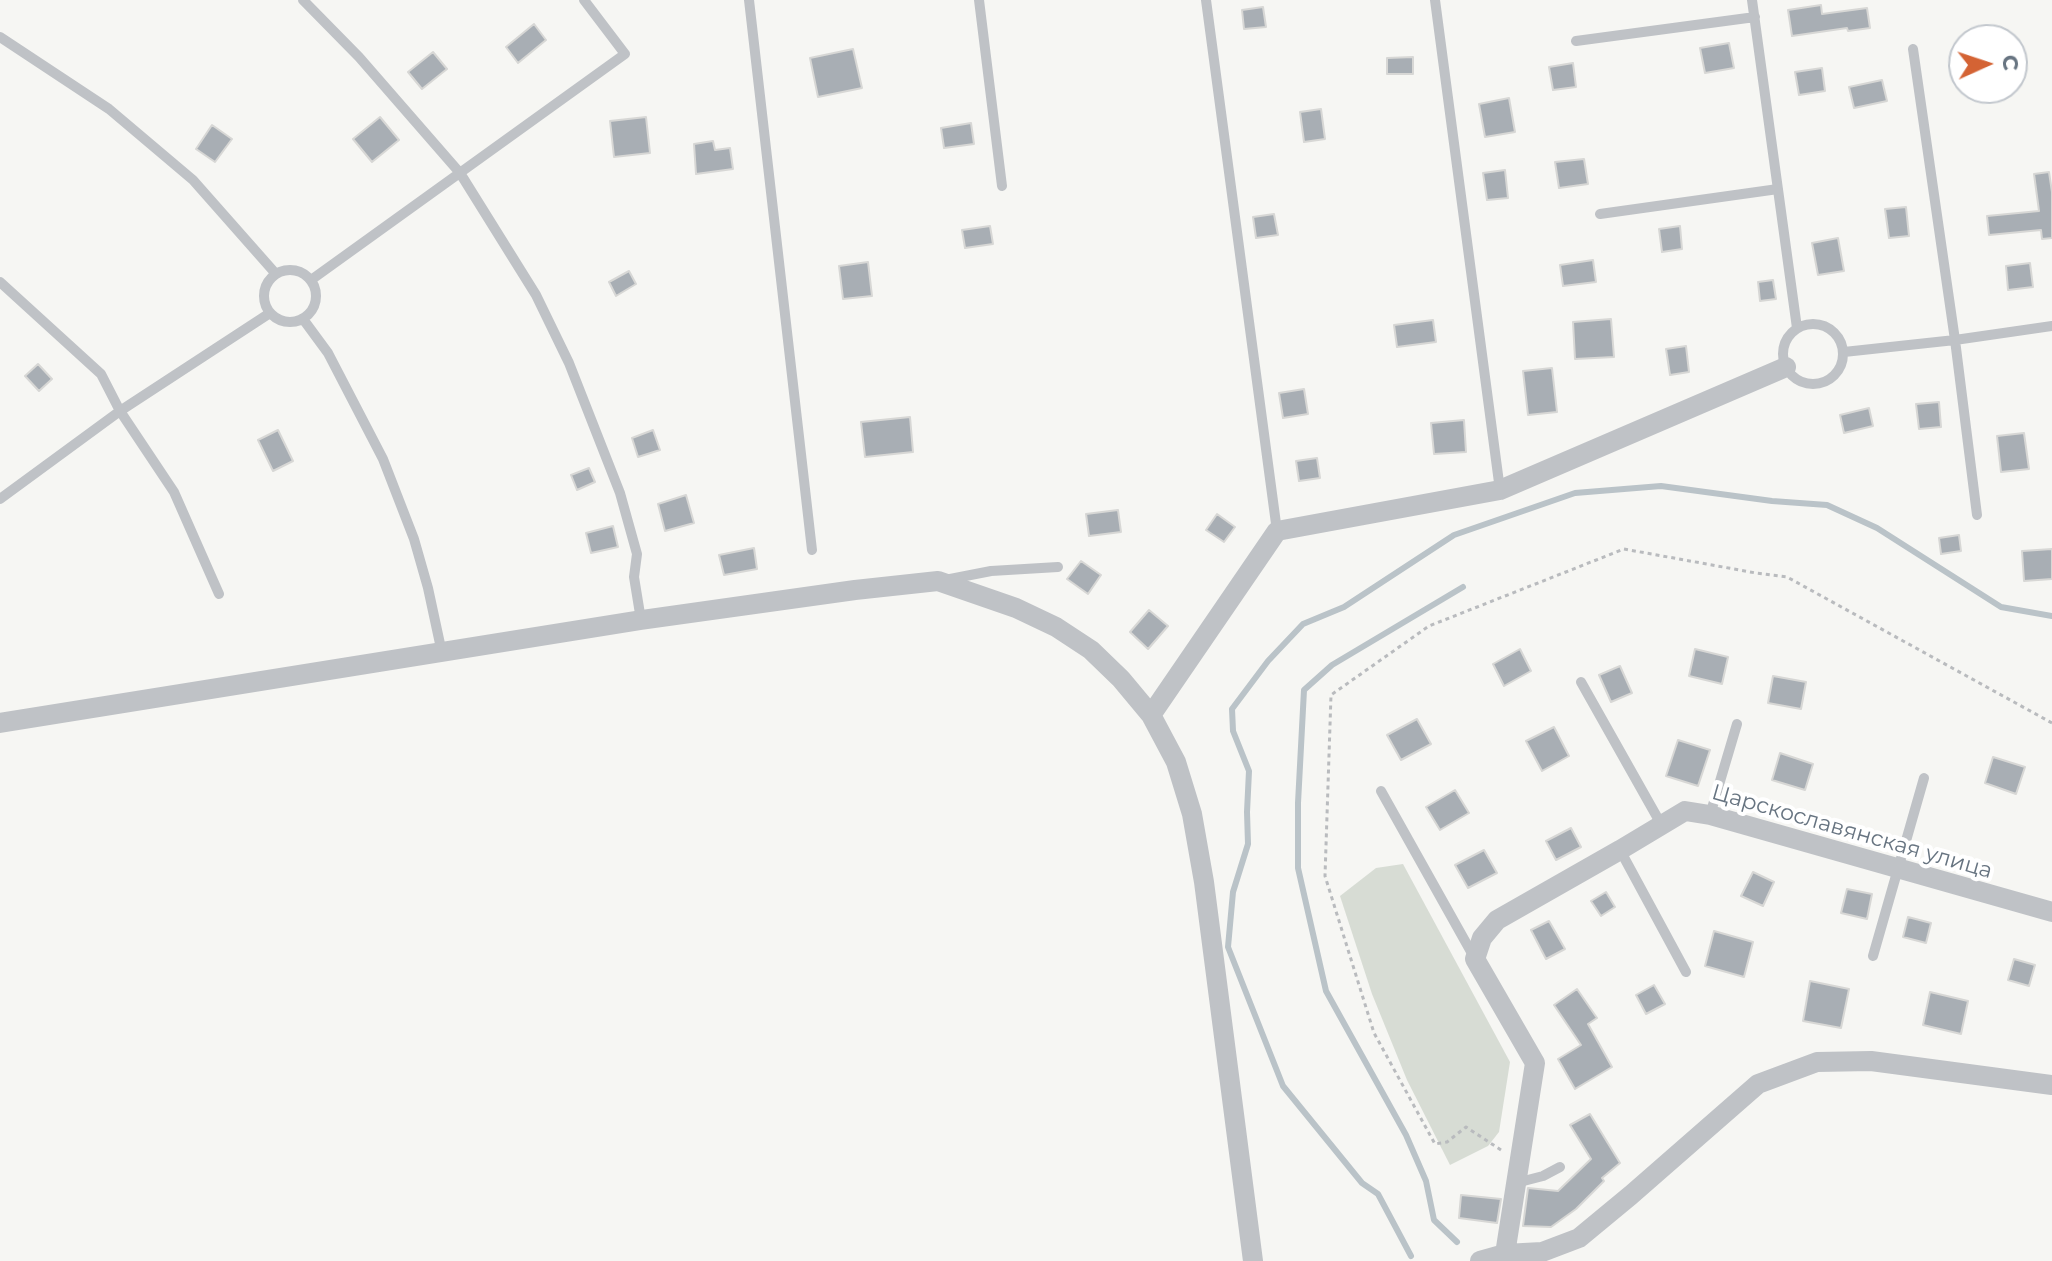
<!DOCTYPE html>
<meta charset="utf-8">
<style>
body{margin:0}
#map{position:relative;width:2052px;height:1261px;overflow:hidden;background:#f6f6f3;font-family:Montserrat,sans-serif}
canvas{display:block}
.north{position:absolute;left:1948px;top:24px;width:80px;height:80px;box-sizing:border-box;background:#fff;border:2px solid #c2c7cd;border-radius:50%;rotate:87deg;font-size:22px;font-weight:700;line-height:32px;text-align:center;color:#677481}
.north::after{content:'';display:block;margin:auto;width:28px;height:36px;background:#d46334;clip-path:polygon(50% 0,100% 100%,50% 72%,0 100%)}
</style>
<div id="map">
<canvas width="2052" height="1261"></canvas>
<div class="north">С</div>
</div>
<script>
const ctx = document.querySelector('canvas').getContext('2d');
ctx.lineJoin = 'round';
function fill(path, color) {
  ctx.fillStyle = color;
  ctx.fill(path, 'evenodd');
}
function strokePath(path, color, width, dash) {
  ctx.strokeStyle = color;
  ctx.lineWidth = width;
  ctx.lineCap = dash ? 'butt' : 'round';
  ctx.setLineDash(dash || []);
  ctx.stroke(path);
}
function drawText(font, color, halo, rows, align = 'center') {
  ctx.font = font + ' Montserrat,sans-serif';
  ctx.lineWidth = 8;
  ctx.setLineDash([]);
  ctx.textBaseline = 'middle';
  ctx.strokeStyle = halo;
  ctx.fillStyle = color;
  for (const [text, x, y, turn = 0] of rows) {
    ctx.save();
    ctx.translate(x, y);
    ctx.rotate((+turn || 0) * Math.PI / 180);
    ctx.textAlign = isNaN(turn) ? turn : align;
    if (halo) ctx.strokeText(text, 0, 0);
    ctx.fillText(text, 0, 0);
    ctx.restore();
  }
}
const green = new Path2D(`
 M 1403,864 L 1510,1062 L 1499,1132 L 1488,1146 L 1450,1165 L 1407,1080 L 1372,994 L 1340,896 L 1376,868 Z`);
const stream = new Path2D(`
 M 1457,1242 L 1434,1220 L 1426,1181 L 1406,1135 L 1326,991 L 1298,868 L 1298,803 L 1304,690 L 1332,665 L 1463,587
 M 1411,1256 L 1378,1194 L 1362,1183 L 1283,1086 L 1228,947 L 1233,892 L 1248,844 L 1247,812 L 1249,771 L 1233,731 L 1232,709 L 1268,661 L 1303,624 L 1344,607 L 1454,535 L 1575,493 L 1661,486 L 1772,501 L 1827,505 L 1877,528 L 2001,607 L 2052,616`);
const building = new Path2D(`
 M 1821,5 L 1822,14 L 1867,8 L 1870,28 L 1848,31 L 1847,28 L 1792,36 L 1788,10 Z
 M 1263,7 L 1266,27 L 1244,29 L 1242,10 Z
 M 534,24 L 546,40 L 518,63 L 506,47 Z
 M 1729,43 L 1734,68 L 1705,73 L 1700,48 Z
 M 853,49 L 862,88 L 818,97 L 810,58 Z
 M 433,52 L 447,69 L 422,89 L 408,72 Z
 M 1413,57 L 1413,74 L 1387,74 L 1387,58 Z
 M 1573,63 L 1576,87 L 1553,90 L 1549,67 Z
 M 1822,68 L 1825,91 L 1799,95 L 1795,72 Z
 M 1882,80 L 1887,101 L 1854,108 L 1849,87 Z
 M 1509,98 L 1515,132 L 1485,137 L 1479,104 Z
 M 1321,109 L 1325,139 L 1304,142 L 1300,112 Z
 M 380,117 L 399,140 L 372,162 L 353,139 Z
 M 646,117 L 650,153 L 614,157 L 610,121 Z
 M 971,123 L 974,144 L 944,148 L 941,128 Z
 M 212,125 L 232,139 L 215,162 L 196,149 Z
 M 713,141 L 715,150 L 730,148 L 733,169 L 696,174 L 694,144 Z
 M 1584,159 L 1588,184 L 1559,188 L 1555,162 Z
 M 1505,170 L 1508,198 L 1487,200 L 1483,173 Z
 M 2049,172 L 2052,192 L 2052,238 L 2042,239 L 2041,230 L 1989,235 L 1987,216 L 2039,211 L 2034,174 Z
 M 1906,207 L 1909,236 L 1889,238 L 1885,209 Z
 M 1274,214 L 1278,235 L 1256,238 L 1253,217 Z
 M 990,226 L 993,244 L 965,248 L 962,230 Z
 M 1680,226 L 1682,249 L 1662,252 L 1659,229 Z
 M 1838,238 L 1844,271 L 1818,275 L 1812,243 Z
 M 1593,260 L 1596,282 L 1563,286 L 1560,265 Z
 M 868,262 L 872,296 L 843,299 L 839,266 Z
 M 2030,263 L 2033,287 L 2008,290 L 2006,266 Z
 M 629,271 L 636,284 L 616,296 L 609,282 Z
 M 1773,280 L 1776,299 L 1760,301 L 1758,282 Z
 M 1611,319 L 1614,357 L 1575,359 L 1573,322 Z
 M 1433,320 L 1436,342 L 1397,347 L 1394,325 Z
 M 1686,346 L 1689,372 L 1670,375 L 1666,349 Z
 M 38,364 L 52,379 L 39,391 L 25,376 Z
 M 1552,368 L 1557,412 L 1528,415 L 1523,371 Z
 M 1304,389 L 1308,414 L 1283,418 L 1279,393 Z
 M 1939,402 L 1941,427 L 1919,429 L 1916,404 Z
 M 1869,408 L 1873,426 L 1844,433 L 1840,415 Z
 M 910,417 L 913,452 L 865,457 L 861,422 Z
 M 1464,420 L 1466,452 L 1434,454 L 1431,423 Z
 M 278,430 L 293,461 L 273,471 L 258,440 Z
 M 653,430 L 660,450 L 638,457 L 632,438 Z
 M 2024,433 L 2029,469 L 2001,472 L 1997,436 Z
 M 1317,458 L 1320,478 L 1299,481 L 1296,461 Z
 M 589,468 L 595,482 L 577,490 L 571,475 Z
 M 686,495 L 694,523 L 665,531 L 658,504 Z
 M 1118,510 L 1121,532 L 1089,536 L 1086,514 Z
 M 1217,514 L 1235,527 L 1224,542 L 1206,530 Z
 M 613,526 L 618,547 L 591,553 L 586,533 Z
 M 1959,535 L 1961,551 L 1941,554 L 1939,538 Z
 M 754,548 L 757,569 L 724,575 L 719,555 Z
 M 2052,549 L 2052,579 L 2024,581 L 2022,551 Z
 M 1081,561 L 1101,575 L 1088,594 L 1067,579 Z
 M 1149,610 L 1168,626 L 1148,649 L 1130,632 Z
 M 1520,649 L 1531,671 L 1504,686 L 1493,664 Z
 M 1695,649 L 1728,657 L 1722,684 L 1689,676 Z
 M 1620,666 L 1632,693 L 1611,702 L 1599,675 Z
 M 1773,676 L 1806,682 L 1801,709 L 1768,703 Z
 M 1417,719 L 1431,744 L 1401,760 L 1387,735 Z
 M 1554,727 L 1569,756 L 1542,771 L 1526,741 Z
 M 1678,740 L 1710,750 L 1698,786 L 1666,776 Z
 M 1780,753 L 1813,764 L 1805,790 L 1772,780 Z
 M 1993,757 L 2025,767 L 2016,794 L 1985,783 Z
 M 1455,790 L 1469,813 L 1440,830 L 1426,807 Z
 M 1571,828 L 1581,847 L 1556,860 L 1546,841 Z
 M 1484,850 L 1497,873 L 1468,888 L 1455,865 Z
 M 1753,872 L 1774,882 L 1763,906 L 1741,896 Z
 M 1847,889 L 1872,894 L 1867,919 L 1841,913 Z
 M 1606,892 L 1615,907 L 1601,916 L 1591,901 Z
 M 1908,917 L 1931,923 L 1926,943 L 1903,937 Z
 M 1549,921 L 1565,949 L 1546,959 L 1531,930 Z
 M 1714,931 L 1753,942 L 1744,977 L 1705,966 Z
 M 2014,959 L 2035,965 L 2029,986 L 2008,980 Z
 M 1810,981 L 1849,989 L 1841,1028 L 1803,1021 Z
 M 1654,985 L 1665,1004 L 1646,1014 L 1636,995 Z
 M 1577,989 L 1597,1018 L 1588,1024 L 1612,1067 L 1575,1089 L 1558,1059 L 1581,1045 L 1554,1005 Z
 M 1930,992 L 1968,1001 L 1961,1034 L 1923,1025 Z
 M 1590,1114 L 1620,1163 L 1602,1178 L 1604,1181 L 1576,1209 L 1551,1227 L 1523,1226 L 1528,1188 L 1558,1191 L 1591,1159 L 1570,1125 Z
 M 1461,1195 L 1501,1199 L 1497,1223 L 1459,1218 Z`);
const path = new Path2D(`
 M 1501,1150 L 1466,1127 L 1447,1142 L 1435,1144 L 1374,1033 L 1325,876 L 1331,695 L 1429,626 L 1624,549 L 1756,573 L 1787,577 L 2052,723`);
const lane = new Path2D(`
 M 303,0 L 359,57 L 460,173 L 536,295 L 569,363 L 620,493 L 637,554 L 634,577 L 641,620
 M 749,0 L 812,550
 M 979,0 L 1002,186
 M 1206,0 L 1277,531
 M 1435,0 L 1500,490
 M 1752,0 L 1797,328
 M 0,37 L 109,109 L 193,180 L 276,274
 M 1576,41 L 1755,17
 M 1913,49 L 1955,340 L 1977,515
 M 1600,214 L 1778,189
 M264 296a26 26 0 1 1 52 0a26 26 0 1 1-52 0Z
 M 311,280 L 625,54 L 584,0
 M 0,282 L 101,374 L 120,411 L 0,499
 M 303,319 L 328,353 L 383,459 L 414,539 L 428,588 L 442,653
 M1783 354a30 30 0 1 1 60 0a30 30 0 1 1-60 0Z
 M 1844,352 L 1955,340 L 2052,326
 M 945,580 L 991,571 L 1058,567
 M 219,594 L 174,492 L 120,411 L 270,313
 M 1581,682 L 1661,824
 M 1381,791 L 1474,957
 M 1710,815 L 1737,724
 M 1620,850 L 1686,972
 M 1873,956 L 1924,778
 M 1516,1183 L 1543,1176 L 1560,1167`);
const street = new Path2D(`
 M 1151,715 L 1277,531 L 1500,490 L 1786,367
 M 0,723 L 641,620 L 855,590 L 938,581 L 1016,608 L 1056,627 L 1091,650 L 1121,679 L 1151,715 L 1176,762 L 1192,814 L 1204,882 L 1253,1261
 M 1505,1254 L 1535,1063 L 1475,959 L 1482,938 L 1497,920 L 1620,850 L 1685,811 L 1710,815 L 2052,912
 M 1480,1261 L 1505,1254 L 1542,1252 L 1579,1238 L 1631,1195 L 1758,1084 L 1817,1062 L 1871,1061 L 2052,1085`);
const streetNames = [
 ["Царскославянская улица",1852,832,16]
];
fill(green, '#d7dcd4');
strokePath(stream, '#bac3c8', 6);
fill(building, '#a8aeb4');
strokePath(building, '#d7d7d5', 2);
strokePath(path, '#b9bbbe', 3, [4, 4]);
strokePath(lane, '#bfc2c6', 10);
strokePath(street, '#bfc2c6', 20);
drawText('22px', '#677481', '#fff', streetNames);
</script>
